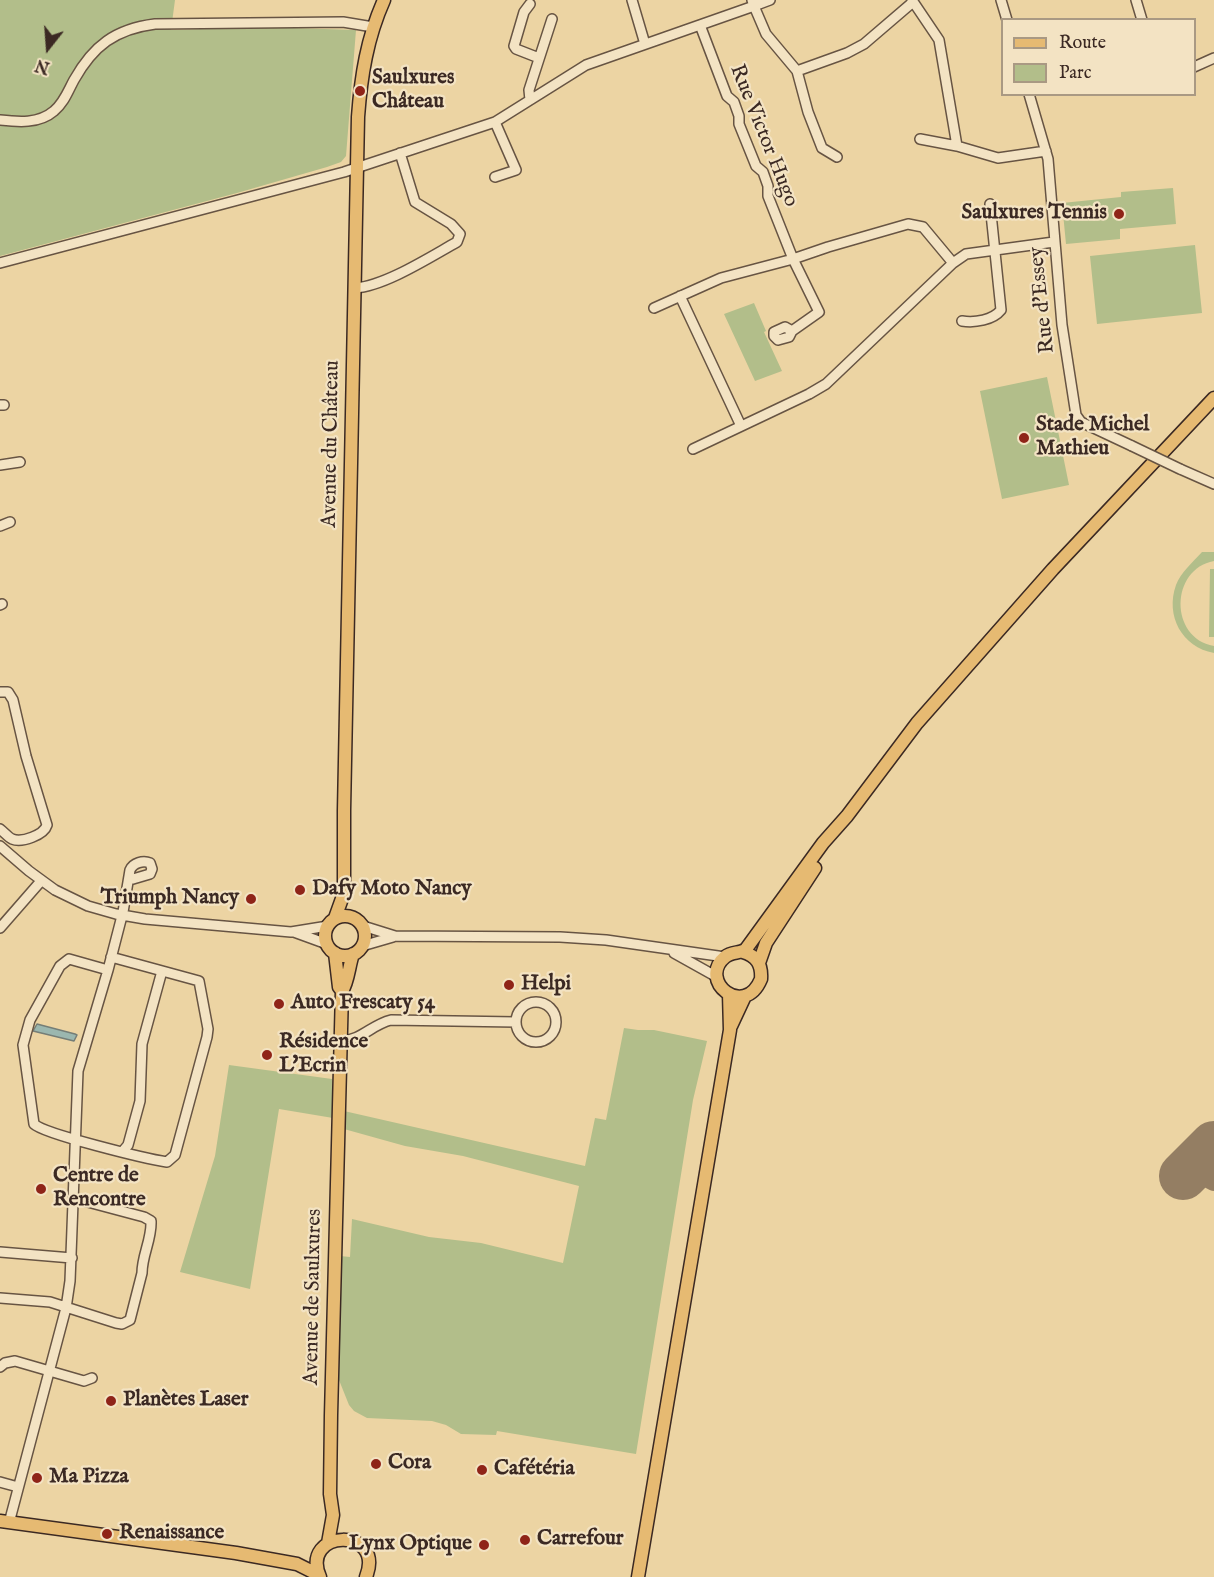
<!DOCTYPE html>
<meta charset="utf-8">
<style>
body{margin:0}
#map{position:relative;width:1214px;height:1577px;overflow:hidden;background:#ecd4a3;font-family:"IM FELL English",serif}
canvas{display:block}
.legend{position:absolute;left:1001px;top:18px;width:195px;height:78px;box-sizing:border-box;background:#f3e3c3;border:2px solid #a99983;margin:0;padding:8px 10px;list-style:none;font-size:18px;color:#3b2923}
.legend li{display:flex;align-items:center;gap:12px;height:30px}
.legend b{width:30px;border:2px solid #a99983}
.north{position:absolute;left:18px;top:18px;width:60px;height:60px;-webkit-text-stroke:4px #f3e3c3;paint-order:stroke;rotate:197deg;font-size:16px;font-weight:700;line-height:24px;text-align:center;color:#3b2923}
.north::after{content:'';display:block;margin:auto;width:21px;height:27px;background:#3b2923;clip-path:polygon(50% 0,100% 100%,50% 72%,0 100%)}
</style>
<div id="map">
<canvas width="1214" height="1577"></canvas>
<ul class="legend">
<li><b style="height:8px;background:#e6ba72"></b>Route</li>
<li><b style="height:16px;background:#b2be8a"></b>Parc</li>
</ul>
<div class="north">N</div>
</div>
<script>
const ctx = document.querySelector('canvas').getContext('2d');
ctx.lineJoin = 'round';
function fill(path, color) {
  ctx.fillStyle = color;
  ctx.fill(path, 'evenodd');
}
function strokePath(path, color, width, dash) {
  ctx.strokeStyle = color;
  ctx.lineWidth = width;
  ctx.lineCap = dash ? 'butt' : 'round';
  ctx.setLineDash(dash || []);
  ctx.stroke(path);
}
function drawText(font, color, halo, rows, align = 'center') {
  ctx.font = font + ' "IM FELL English",serif';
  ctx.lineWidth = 4.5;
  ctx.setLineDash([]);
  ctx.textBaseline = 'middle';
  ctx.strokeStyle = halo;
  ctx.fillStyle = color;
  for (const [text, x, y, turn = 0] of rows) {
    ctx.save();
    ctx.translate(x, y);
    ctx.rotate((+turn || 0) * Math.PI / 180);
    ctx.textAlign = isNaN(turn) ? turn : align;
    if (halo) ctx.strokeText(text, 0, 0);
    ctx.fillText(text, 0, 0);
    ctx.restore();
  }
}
const green = new Path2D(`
 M 0,0 L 175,0 L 171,30 L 261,27 L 356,30 L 346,156 L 341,162 L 327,167 L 237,193 L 0,256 Z
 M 1173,188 L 1176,224 L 1120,229 L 1120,239 L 1066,244 L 1062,203 L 1121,197 L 1121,192 Z
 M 1195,245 L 1202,313 L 1097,324 L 1090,256 Z
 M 754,303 L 766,331 L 764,332 L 782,371 L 755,381 L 724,314 Z
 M 1047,377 L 1069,485 L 1002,499 L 980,391 Z
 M 1202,552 L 1214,552 L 1214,561 C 1170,569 1169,638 1214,646 L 1214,653 C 1182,647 1165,616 1176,585 C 1181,572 1193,562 1202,552 Z
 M 1210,569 L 1214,569 L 1214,637 L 1209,637 Z
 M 624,1028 L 638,1030 L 654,1030 L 707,1041 L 693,1100 L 636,1454 L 497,1431 L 496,1435 L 461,1434 L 446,1425 L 432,1421 L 367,1418 L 354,1411 L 349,1405 L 337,1375 L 340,1256 L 350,1257 L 352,1219 L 429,1237 L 481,1243 L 563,1263 L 579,1186 L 463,1156 L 405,1146 L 344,1129 L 344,1111 L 585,1166 L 595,1118 L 606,1120 Z
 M 229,1065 L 332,1079 L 333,1118 L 279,1109 L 250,1289 L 180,1272 L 215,1156 Z`);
const water = new Path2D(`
 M 37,1024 L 75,1034 L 77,1035 L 74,1041 L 33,1031 Z`);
const taxiway = new Path2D(`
 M 1214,1139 C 1194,1147 1195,1172 1214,1181`);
const runway = new Path2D(`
 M 1183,1176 L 1214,1145`);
const minor = new Path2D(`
 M 632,0 L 645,44
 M 770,0 L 754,6 L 766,34 L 797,71 L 847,53 L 864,44 L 913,2
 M 912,0 L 939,40 L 957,146
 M 1001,0 L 1007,20
 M 1136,0 L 1142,20
 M 530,4 L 524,12 L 514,46 L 516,49 L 539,58
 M 700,25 L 727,96 L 734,102 L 739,116 L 739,124 L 756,166 L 763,172 L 768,186 L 768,196 L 793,259 L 819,312 L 792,331 L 789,337 L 778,340 L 774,336 L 774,332 L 785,327 L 792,331
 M 1194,67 L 1214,58
 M 797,71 L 808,112 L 822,148 L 837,157
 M 1029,94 L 1048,159 L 1062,325 L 1076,415 L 1081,422 L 1132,446
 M 530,100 L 529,90 L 552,19
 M 0,120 C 18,122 39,124 54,111 C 64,103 68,91 74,80 C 93,46 115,29 155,24 L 343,22 L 373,27
 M 920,139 L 957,146 L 998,158 L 1046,151
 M 495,177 L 516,170 L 495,122
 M 0,263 L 344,172 L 495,122 L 586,65 L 754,6 L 752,0
 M 355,288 C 385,286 430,257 457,242 L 460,234 L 451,224 L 415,202 L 400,153
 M 680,296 L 741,426
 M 654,308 L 721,278 L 793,259 L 828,247 L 908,224 L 923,227 L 953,263
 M 962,321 C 975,323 993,320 1001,310 L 990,204
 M 0,405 L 4,405
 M 693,449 L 809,394 L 826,384 L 953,263 L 966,254 L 1054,242
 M 0,465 L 20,462
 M 1180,469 L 1214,484
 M 0,526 L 10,522
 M 0,605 L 2,604
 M 0,692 L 8,692 L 13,700 L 26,756 L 47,825 C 44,835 22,843 12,839 C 8,837 4,832 0,829
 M 0,846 L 29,871 L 55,890 L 88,906 L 116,914 L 145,919 L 291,932 L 328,926
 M 363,926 L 395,936 L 560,937 L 606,940 L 725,957
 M 0,928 L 41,881
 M 294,932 L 327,944
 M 362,946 L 393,937
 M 674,953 L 717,977
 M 108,970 L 69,959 L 60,966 L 30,1020 L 23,1045 L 34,1124 C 44,1134 147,1159 167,1162 L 175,1155 L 207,1037 L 208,1029 L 199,981 L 111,957
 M516 1022a20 20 0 1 1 40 0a20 20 0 1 1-40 0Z
 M 341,1041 C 362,1040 371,1025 391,1020 L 516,1022
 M 123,1151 L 128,1145 L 140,1101 L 142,1044 L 162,971
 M 0,1252 L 72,1258
 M 0,1298 L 50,1302 L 116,1323 L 122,1324 L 130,1320 L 142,1273 C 142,1255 152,1239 151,1221 L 144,1217 L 84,1201 L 73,1201
 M 0,1367 L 5,1363 L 15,1361 L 84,1381 L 92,1378
 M 0,1482 L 18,1487
 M 9,1523 L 66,1308 L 70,1281 L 78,1071 L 108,970 L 123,912 L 130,870 C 133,863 143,860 150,863 L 152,869 L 150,874 L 133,879 L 129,877`);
const major = new Path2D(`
 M325 936a20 20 0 1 1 40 0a20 20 0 1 1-40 0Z
 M 335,918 L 344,893 L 344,810 L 358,117 C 361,76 367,38 384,0
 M 743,952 C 757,956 762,965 761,979 C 744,1020 697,980 725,957 C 732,951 740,954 746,949 L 823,843 L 847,816 L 917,723 L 1053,569 L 1214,398
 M 759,963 L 766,943 L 815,868
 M 342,991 C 348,983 349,965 353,954
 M 731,1026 L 745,996
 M 0,1521 L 236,1553 L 297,1564 L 319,1575
 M 328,1543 L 333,1515 L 330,1494 L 331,1415 L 342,991 L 339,987 L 335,953
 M 320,1577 C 299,1529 386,1526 366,1577
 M 638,1577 L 730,1030 L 729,994`);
const minorBridge = new Path2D(`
 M 1132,446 L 1180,469`);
const markers = [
 [360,91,6,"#8f2418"],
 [1119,214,6,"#8f2418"],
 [1024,438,6,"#8f2418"],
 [300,890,6,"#8f2418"],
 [251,899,6,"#8f2418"],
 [509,985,6,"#8f2418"],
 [279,1004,6,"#8f2418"],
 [267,1055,6,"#8f2418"],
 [41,1189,6,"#8f2418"],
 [111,1401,6,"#8f2418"],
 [376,1464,6,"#8f2418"],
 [482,1470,6,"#8f2418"],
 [37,1478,6,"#8f2418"],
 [107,1534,6,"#8f2418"],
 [525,1540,6,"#8f2418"],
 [484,1545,6,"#8f2418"]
];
const poiNames = [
 ["Saulxures",372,79],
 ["Château",372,103],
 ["Saulxures Tennis",1107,214,"right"],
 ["Stade Michel",1036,426],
 ["Mathieu",1036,450],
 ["Dafy Moto Nancy",312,890],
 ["Triumph Nancy",239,899,"right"],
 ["Helpi",521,985],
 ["Auto Frescaty 54",291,1004],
 ["Résidence",279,1043],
 ["L'Ecrin",279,1067],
 ["Centre de",53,1177],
 ["Rencontre",53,1201],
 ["Planètes Laser",123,1401],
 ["Cora",388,1464],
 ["Cafétéria",494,1470],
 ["Ma Pizza",49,1478],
 ["Renaissance",119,1534],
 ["Carrefour",537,1540],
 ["Lynx Optique",472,1545,"right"]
];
const streetNames = [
 ["Rue Victor Hugo",763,136,68],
 ["Rue d'Essey",1043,300,-96],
 ["Avenue du Château",332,444,-89],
 ["Avenue de Saulxures",314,1297,-89]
];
fill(green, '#b2be8a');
fill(water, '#9bb7af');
strokePath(water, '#757e77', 1.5);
strokePath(taxiway, '#947e63', 20);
strokePath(runway, '#947e63', 48);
strokePath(minor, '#675443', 12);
strokePath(major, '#3b2923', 15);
strokePath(minor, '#f3e3c3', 9);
strokePath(major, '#e6ba72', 12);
strokePath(minorBridge, '#675443', 12, []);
strokePath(minorBridge, '#f3e3c3', 9);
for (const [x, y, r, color] of markers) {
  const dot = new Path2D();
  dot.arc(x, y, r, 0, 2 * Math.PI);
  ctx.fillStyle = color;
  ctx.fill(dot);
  strokePath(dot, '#f3e3c3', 2);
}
drawText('bold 21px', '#3b2923', '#f3e3c3', poiNames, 'left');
drawText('21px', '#3b2923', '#f3e3c3', streetNames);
</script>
